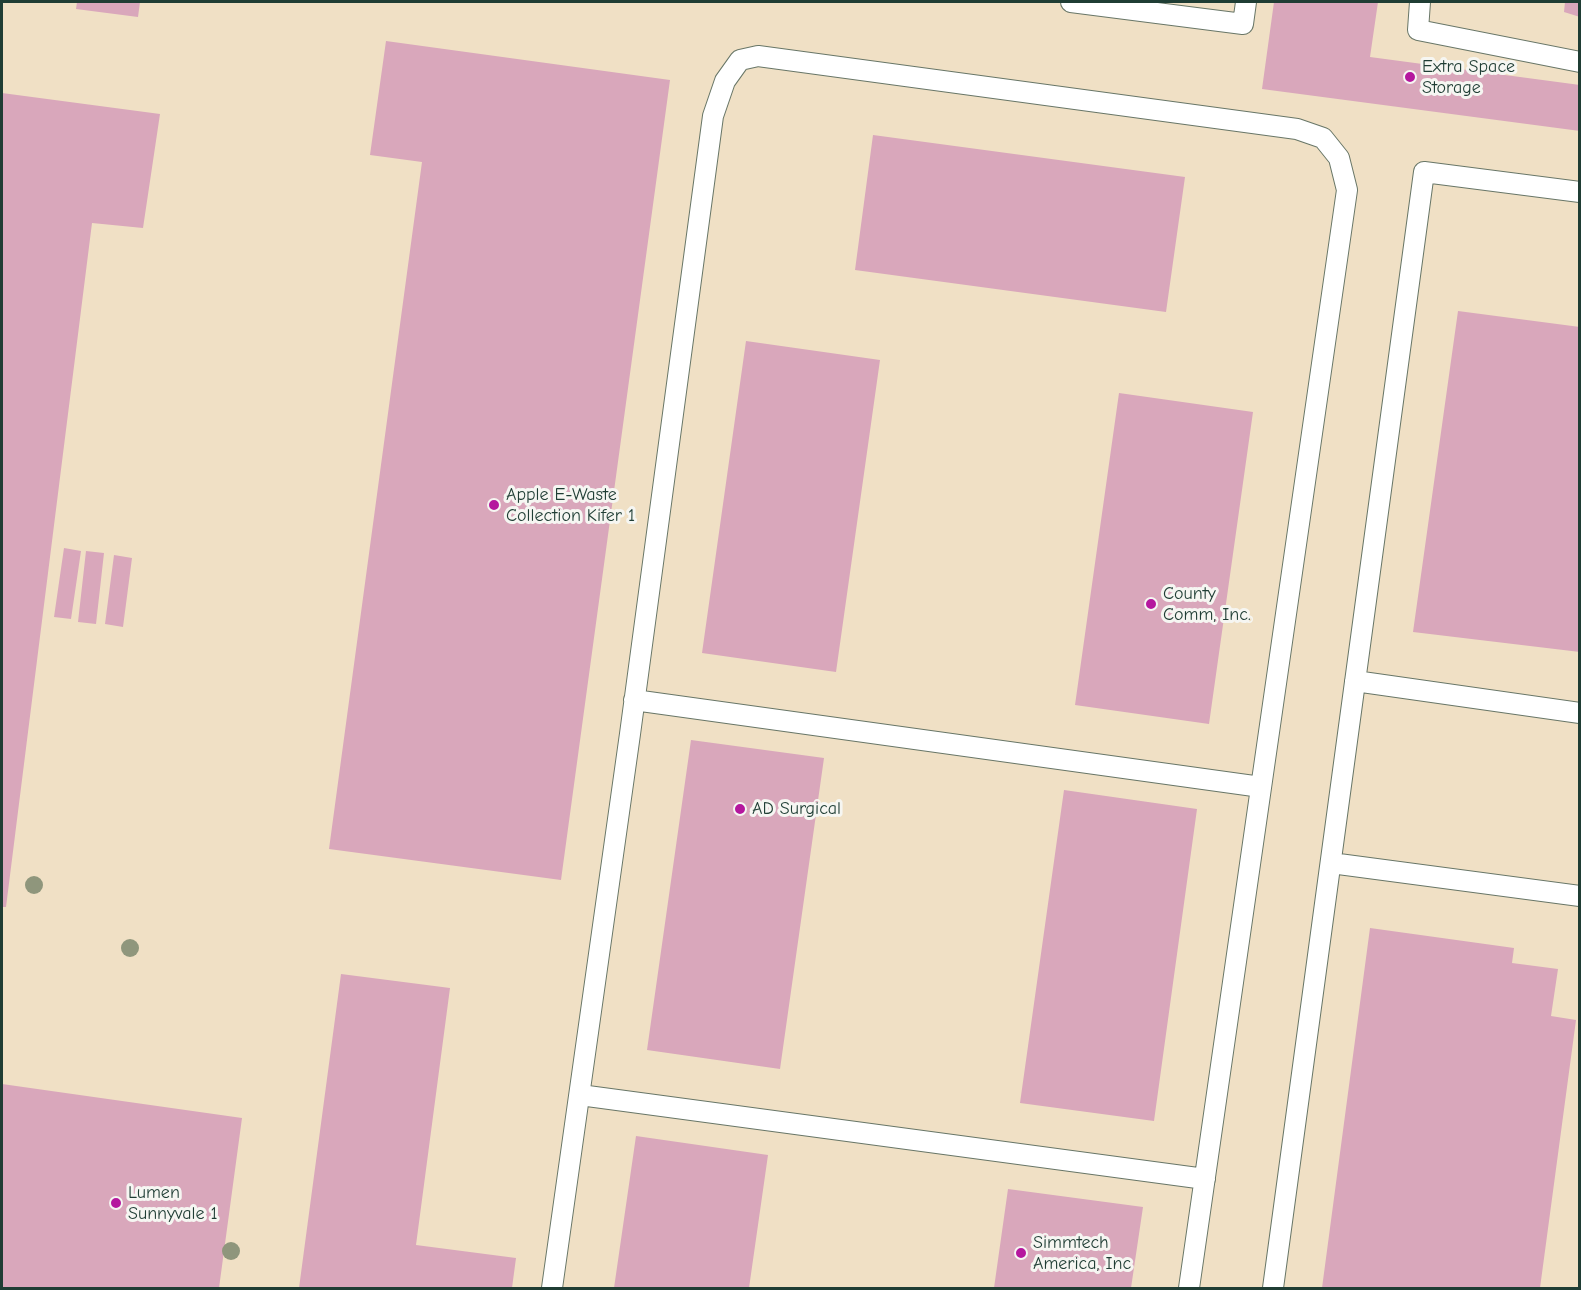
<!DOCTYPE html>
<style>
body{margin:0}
#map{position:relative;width:1581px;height:1290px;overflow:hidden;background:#f0e0c5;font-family:"Comic Neue",sans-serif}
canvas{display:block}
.frame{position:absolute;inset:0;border:3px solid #1f3d34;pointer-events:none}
</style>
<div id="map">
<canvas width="1581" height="1290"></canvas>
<div class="frame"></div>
</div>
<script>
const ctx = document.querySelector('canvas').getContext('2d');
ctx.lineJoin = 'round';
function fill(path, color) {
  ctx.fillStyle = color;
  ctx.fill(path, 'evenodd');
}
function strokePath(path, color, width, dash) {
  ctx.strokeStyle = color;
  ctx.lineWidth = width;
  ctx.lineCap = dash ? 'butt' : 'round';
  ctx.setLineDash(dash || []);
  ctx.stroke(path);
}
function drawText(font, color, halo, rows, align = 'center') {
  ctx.font = font + ' "Comic Neue",sans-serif';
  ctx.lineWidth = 6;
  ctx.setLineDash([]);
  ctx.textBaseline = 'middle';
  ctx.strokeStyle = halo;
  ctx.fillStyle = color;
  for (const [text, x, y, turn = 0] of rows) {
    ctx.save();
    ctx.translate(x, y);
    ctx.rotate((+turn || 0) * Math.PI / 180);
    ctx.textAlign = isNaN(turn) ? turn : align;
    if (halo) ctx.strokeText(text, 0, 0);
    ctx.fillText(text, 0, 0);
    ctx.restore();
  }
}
const building = new Path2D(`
 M 77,2 L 140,2 L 138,17 L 76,9 Z
 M 1274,2 L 1378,2 L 1370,57 L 1580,85 L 1580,131 L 1262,89 Z
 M 1565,2 L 1580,2 L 1580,17 L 1564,12 Z
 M 386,41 L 670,80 L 561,880 L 329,849 L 422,162 L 370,155 Z
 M 2,93 L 160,114 L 143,228 L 92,223 L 6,907 L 2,907 Z
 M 873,135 L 1185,177 L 1166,312 L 855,270 Z
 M 1458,311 L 1580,327 L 1580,652 L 1413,632 Z
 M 746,341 L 880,360 L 836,672 L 702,653 Z
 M 1119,393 L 1253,412 L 1209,724 L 1075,705 Z
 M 64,548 L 81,551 L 71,619 L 54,617 Z
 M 86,551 L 104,553 L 96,624 L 78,622 Z
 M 114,555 L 132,558 L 123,627 L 105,624 Z
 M 691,740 L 824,758 L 780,1069 L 647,1050 Z
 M 1064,790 L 1197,809 L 1154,1121 L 1020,1103 Z
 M 1370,928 L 1514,948 L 1512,963 L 1558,969 L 1551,1016 L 1576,1020 L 1540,1288 L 1322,1288 Z
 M 341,974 L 450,988 L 416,1245 L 516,1258 L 512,1288 L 299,1288 Z
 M 2,1084 L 242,1118 L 219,1288 L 2,1288 Z
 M 636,1136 L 768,1155 L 749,1288 L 614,1288 Z
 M 1008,1189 L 1143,1207 L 1131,1288 L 994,1288 Z`);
const service = new Path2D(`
 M 1071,2 L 1243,24 L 1246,2
 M 1420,2 L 1418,30 L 1580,62
 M 1355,681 L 1580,713
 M 634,700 L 1261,787
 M 1331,863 L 1580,896
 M 580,1095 L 1205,1179
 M 552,1288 L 630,734 L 713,116 L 725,81 L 740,60 L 758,56 L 1297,129 L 1323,138 L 1339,158 L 1347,190 L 1189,1288
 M 1273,1288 L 1424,172 L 1580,192`);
const trees = [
 [34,885],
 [130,948],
 [231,1251]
];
const markers = [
 [1410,77,6,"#b5179e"],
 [494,505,6,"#b5179e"],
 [1151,604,6,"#b5179e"],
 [740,809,6,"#b5179e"],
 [116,1203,6,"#b5179e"],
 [1021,1253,6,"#b5179e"]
];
const poiNames = [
 ["Extra Space",1422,67],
 ["Storage",1422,88],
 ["Apple E-Waste",506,495],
 ["Collection Kifer 1",506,516],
 ["County",1163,594],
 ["Comm, Inc.",1163,615],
 ["AD Surgical",752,809],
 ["Lumen",128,1193],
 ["Sunnyvale 1",128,1214],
 ["Simmtech",1033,1243],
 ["America, Inc",1033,1264]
];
fill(building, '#d9a7bb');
strokePath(service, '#687667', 22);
strokePath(service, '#fff', 20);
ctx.fillStyle = '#8f967c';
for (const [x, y] of trees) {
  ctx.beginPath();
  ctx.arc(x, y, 9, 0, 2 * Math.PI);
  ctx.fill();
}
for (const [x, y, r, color] of markers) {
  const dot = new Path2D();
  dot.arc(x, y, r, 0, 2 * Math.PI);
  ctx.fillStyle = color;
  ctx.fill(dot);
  strokePath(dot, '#f6f6f2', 2);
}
drawText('18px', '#1f3d34', '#f6f6f2', poiNames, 'left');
</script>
